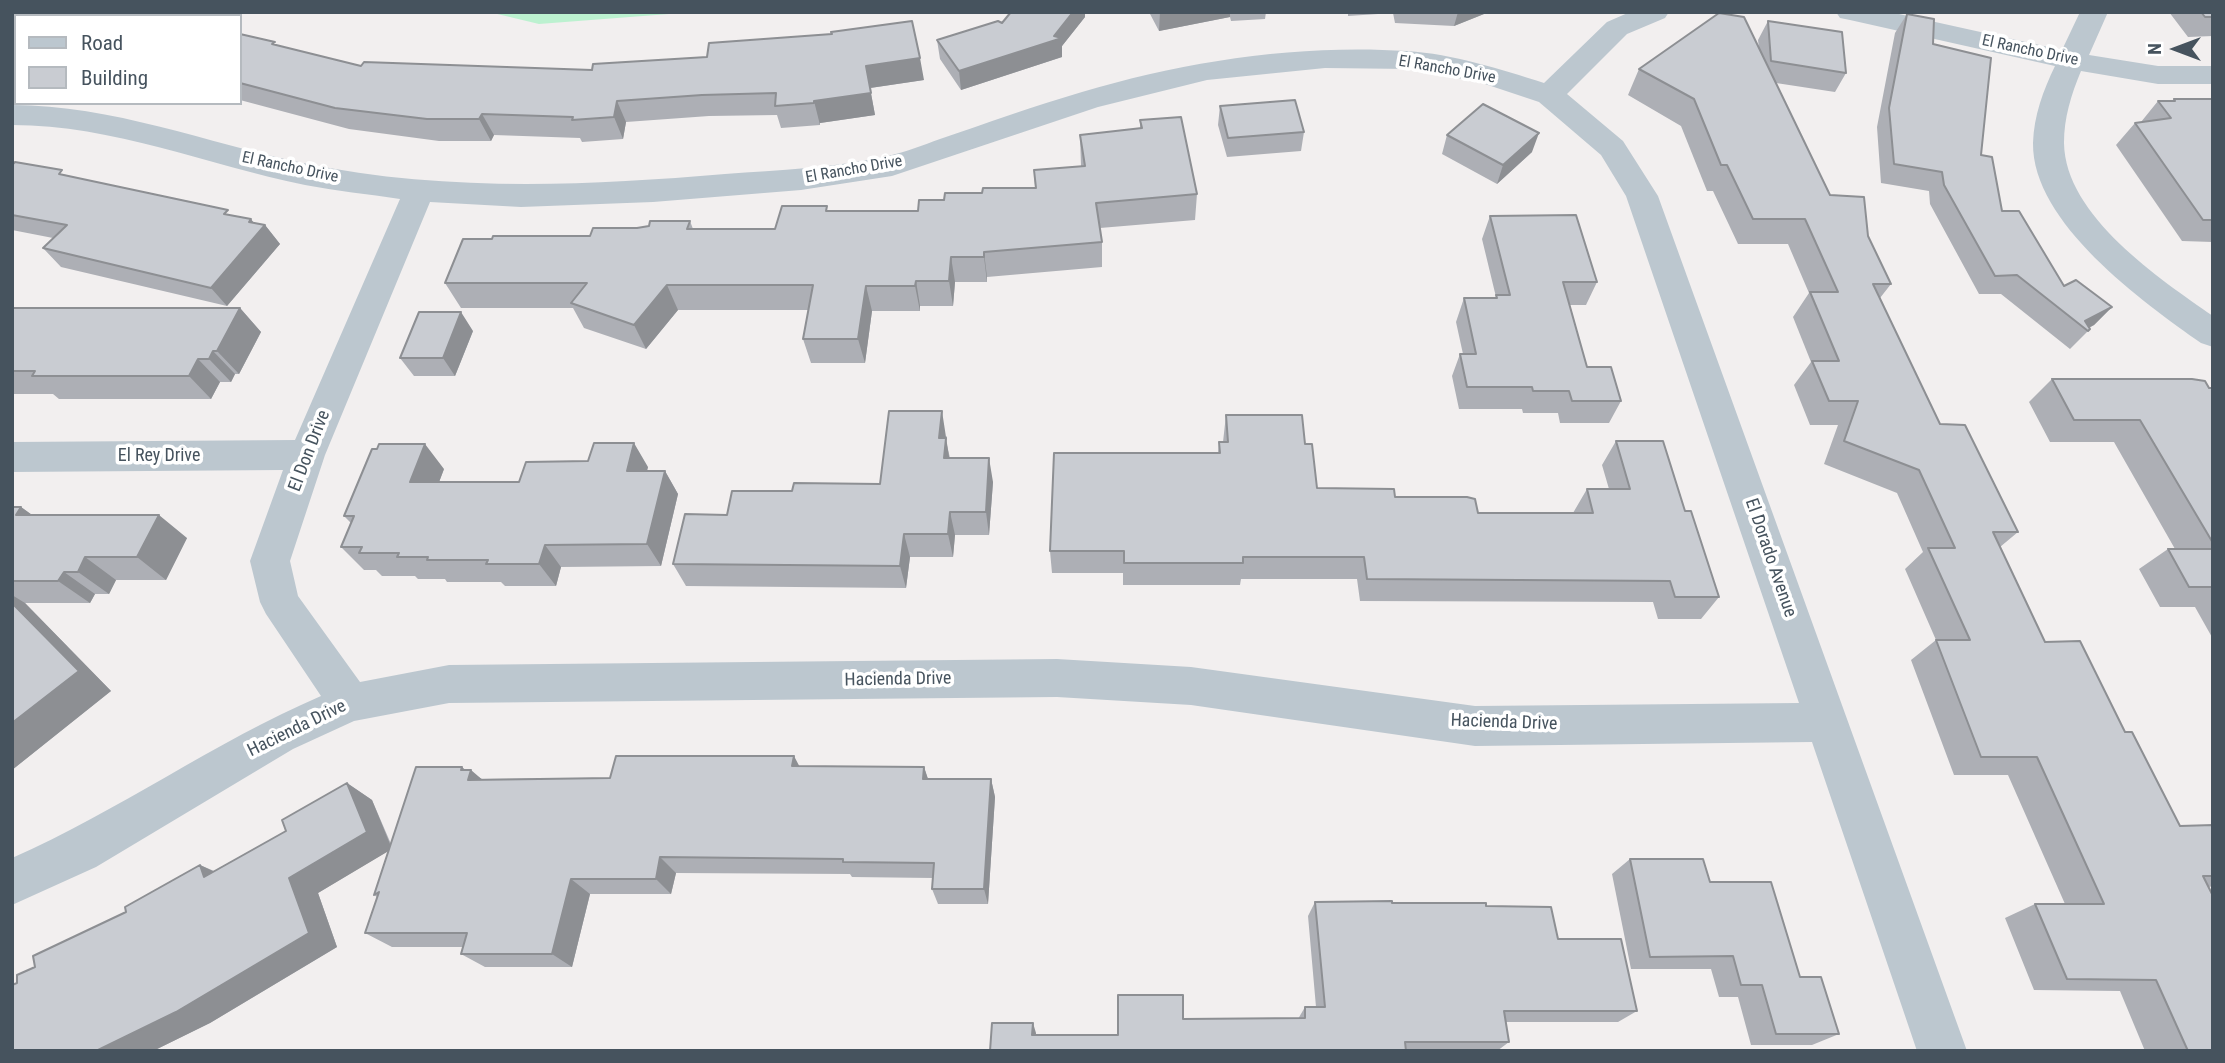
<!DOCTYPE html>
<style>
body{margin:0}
#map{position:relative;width:2225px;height:1063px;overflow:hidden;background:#f2efef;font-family:"Roboto Condensed",sans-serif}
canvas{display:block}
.frame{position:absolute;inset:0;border:14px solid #46535e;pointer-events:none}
.legend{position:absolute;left:14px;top:14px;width:228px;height:91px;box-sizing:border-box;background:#fff;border:2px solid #b5babf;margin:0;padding:9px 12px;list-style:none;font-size:21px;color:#46535e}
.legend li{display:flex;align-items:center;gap:14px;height:35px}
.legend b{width:35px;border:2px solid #b5babf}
.north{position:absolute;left:2141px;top:14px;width:70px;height:70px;-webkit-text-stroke:5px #fff;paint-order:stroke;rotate:270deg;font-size:19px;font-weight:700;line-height:28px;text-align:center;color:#46535e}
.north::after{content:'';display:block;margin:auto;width:24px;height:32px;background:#46535e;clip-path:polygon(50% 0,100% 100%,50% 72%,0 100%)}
</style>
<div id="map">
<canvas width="2225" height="1063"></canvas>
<div class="frame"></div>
<ul class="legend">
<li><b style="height:9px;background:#bcc7cf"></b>Road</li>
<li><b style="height:19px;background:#c9ccd2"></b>Building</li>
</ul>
<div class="north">N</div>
</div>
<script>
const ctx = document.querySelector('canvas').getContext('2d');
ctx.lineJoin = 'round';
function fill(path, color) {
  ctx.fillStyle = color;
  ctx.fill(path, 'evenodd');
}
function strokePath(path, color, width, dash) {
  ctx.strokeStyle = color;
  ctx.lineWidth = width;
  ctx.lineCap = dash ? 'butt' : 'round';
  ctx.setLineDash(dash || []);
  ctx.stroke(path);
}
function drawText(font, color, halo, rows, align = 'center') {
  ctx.font = font + ' "Roboto Condensed",sans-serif';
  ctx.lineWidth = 7;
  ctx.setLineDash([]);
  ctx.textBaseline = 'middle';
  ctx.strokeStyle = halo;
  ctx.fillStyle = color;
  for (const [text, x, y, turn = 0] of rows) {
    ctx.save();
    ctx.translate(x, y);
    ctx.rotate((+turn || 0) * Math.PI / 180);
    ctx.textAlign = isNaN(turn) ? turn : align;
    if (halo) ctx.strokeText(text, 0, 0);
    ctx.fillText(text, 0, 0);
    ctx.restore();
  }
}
const green = new Path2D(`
 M 489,12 L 695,12 L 539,24 Z`);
const minor = new Path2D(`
 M 1630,12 L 1669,12 L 1665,18 L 1627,34 L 1567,94 L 1623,141 L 1658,196 L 1967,1051 L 1917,1051 L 1812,742 L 1475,746 L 1191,705 L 1057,697 L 449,703 L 354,721 L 293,749 L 96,867 L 12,905 L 12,858 C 119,811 214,742 321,696 L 266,614 L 260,602 L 250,561 L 283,470 L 12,472 L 12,442 L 295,440 L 400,199 C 368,194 336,191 305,185 C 207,165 114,125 12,125 L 12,105 C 113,105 206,143 303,163 C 442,192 584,186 725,174 C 779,170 835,168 888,156 C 906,152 923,145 940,139 C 987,123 1034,106 1082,92 C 1186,61 1298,44 1407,51 C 1453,54 1500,69 1544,83 L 1607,22 ZM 1325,68 L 1410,69 L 1479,82 L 1539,102 L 1601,155 L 1626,196 L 1799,703 L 1475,706 L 1191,667 L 1057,659 L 449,665 L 360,682 L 298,596 L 290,561 L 325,455 L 430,202 L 521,207 L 653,202 L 801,190 L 892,176 L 1098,107 L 1207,80 Z
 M 1836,12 L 1890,12 L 2062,50 L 2080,12 L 2108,12 L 2089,55 L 2158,66 L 2213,66 L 2213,84 L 2158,84 L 2081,71 C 2071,95 2064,118 2064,143 C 2065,216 2160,279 2213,316 L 2213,347 L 2201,343 C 2143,302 2032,223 2033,143 C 2034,115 2043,91 2055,66 L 1850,20 L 1840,18 Z`);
const wall = new Path2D(`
 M 12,12 L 16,16 L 16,66 L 12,66 Z
 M 1149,12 L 1266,12 L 1265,19 L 1231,21 L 1230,17 L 1159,31 Z
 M 1348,12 L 1489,12 L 1454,26 L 1395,23 L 1393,13 L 1348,16 Z
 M 2169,12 L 2213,12 L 2213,36 L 2188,37 Z
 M 1907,14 L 1933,44 L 1981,155 L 2002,211 L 2064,286 L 2112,307 L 2094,325 L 2089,328 L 2090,329 L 2070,349 L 2001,294 L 1979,294 L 1930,204 L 1929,191 L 1881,183 L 1877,127 L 1895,33 Z
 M 1085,17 L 1062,46 L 1062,57 L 961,90 L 940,59 L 937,40 L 1002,23 Z
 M 1768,21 L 1846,73 L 1835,92 L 1776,83 L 1830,195 L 1868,236 L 1891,284 L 1880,298 L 1940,424 L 2018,532 L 2000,547 L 2045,642 L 2125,732 L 2180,826 L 2213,825 L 2213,886 L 2209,887 L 2213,1051 L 2145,1051 L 2120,991 L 2034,990 L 2005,918 L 2035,904 L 2065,904 L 2008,775 L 1954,775 L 1911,660 L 1936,640 L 1905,569 L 1923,552 L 1897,493 L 1824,464 L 1838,425 L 1810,425 L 1794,385 L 1811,362 L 1793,317 L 1809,293 L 1788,244 L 1738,244 L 1713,191 L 1707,191 L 1681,126 L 1628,95 L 1639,69 L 1759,48 L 1758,40 Z
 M 240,34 L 277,45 L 361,66 L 592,70 L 924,80 L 870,88 L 875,115 L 820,123 L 820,125 L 781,128 L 777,115 L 709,116 L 626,122 L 623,139 L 582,142 L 580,138 L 494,135 L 491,141 L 439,141 L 349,129 L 240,100 Z
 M 2174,99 L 2213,99 L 2213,242 L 2182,241 L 2116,145 L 2135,123 L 2141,122 L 2158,101 L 2172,101 Z
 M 1220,106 L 1304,132 L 1301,151 L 1227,157 L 1218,125 Z
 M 1140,120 L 1197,194 L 1195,220 L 1100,228 L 1102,242 L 1102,267 L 987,277 L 987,282 L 955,282 L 953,306 L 920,306 L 920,311 L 872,311 L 865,363 L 811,363 L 803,339 L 809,310 L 678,310 L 646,349 L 584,328 L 573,308 L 461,308 L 445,283 L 492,239 L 590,236 L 690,221 L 693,229 L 775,229 L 829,211 L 918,211 L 944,200 L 982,193 L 1035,188 L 1034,170 L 1081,166 L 1080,135 L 1140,128 Z
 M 1447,135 L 1532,152 L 1497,184 L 1442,154 Z
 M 12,165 L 66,175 L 232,216 L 254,223 L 265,225 L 280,244 L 227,306 L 61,267 L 43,248 L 53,238 L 12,230 Z
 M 1490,216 L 1597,282 L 1586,305 L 1570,305 L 1587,367 L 1621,401 L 1609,423 L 1560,423 L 1558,413 L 1523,413 L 1522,409 L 1459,409 L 1452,376 L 1460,354 L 1463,354 L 1456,322 L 1464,298 L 1495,298 L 1496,297 L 1482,239 Z
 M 12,308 L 240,308 L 261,332 L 239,374 L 235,374 L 231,382 L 220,382 L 211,399 L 59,399 L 53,394 L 12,394 Z
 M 473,331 L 455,376 L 414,376 L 400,358 Z
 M 2052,379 L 2213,388 L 2213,639 L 2195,607 L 2160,607 L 2139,569 L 2168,549 L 2175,549 L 2114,442 L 2050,442 L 2029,402 Z
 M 1226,415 L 1305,444 L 1317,488 L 1395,497 L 1478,513 L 1573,513 L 1587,489 L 1609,489 L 1602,465 L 1616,441 L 1685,511 L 1719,597 L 1701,619 L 1658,619 L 1653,602 L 1360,601 L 1357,579 L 1241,579 L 1240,585 L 1123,585 L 1123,573 L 1052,573 L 1050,551 L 1218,453 L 1219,442 L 1223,442 Z
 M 947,436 L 946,441 L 950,458 L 993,482 L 989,535 L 955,535 L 953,557 L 910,557 L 906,588 L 686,586 L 673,564 L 727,515 L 792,491 L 880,484 Z
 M 648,467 L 647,471 L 665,471 L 678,494 L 661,566 L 561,567 L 556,586 L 505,586 L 501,582 L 447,582 L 445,579 L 418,579 L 415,576 L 382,576 L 376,570 L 364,570 L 341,547 L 351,523 L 344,516 L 444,469 L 439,482 L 519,482 Z
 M 12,507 L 21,507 L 32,515 L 187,538 L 166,580 L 116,580 L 109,594 L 95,594 L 90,603 L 25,603 L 111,691 L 12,770 Z
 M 799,766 L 924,767 L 928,779 L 991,779 L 995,797 L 988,904 L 938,904 L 932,889 L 933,878 L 852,877 L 850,874 L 676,873 L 671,894 L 590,894 L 572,967 L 485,967 L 461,954 L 464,947 L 392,947 L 365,933 L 377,897 L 374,895 L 388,851 L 318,893 L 337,947 L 210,1023 L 153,1051 L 12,1051 L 17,983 L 200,865 L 214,871 L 286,831 L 347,783 L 372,800 L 391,844 L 465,770 L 482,779 L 610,778 Z
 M 1630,859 L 1710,882 L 1800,977 L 1839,1034 L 1812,1045 L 1751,1045 L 1738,997 L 1719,997 L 1711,969 L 1631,969 L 1612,874 Z
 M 1315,902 L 1486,906 L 1558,939 L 1637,1011 L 1618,1022 L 1506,1022 L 1509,1042 L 1497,1051 L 990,1051 L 1033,1023 L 1035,1035 L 1118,1035 L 1183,1019 L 1298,1019 L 1305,1007 L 1316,1007 L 1308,916 Z`);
const shadedWall = new Path2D(`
 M 86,12 L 100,12 L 102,16 L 84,14 Z
 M 1073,12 L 1085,12 L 1085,17 L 1062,46 L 1062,57 L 961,90 L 959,71 L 1054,36 Z
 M 1160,12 L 1230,12 L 1230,17 L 1159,31 Z
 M 1458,12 L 1489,12 L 1454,26 Z
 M 920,58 L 924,80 L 870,88 L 875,115 L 820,123 L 820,125 L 814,101 L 866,66 Z
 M 617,101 L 626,122 L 623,139 L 614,117 Z
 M 482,114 L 494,135 L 491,141 L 479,119 Z
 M 1539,133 L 1532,152 L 1497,184 L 1503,165 Z
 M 251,219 L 260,231 L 265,225 L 280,244 L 227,306 L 211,288 Z
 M 984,252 L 987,277 L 987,282 L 984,257 Z
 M 951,257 L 955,282 L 953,306 L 949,281 Z
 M 916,281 L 920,306 L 920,311 L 915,286 Z
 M 667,285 L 678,310 L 646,349 L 634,325 Z
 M 866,286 L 872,311 L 865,363 L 858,339 Z
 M 2112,307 L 2094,325 L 2086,329 L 2085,321 Z
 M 240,308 L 261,332 L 239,374 L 217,351 Z
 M 461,312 L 473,331 L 455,376 L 443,358 Z
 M 213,351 L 235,374 L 231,382 L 209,359 Z
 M 198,359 L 220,382 L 211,399 L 189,376 Z
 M 942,411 L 950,463 L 949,482 L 939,438 Z
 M 634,443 L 648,467 L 640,494 L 627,471 Z
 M 425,444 L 444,469 L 430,506 L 410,482 Z
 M 989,458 L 993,482 L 989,535 L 986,512 Z
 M 665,471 L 678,494 L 661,566 L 647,544 Z
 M 21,507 L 53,530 L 16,515 Z
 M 950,512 L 955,535 L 953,557 L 948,534 Z
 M 159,515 L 187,538 L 166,580 L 137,557 Z
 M 904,534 L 910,557 L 906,588 L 900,566 Z
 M 545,545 L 561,567 L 556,586 L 539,564 Z
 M 85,557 L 116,580 L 109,594 L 78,572 Z
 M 64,572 L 95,594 L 90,603 L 58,581 Z
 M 12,595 L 25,603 L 111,691 L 12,770 Z
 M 794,756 L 804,775 L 792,766 Z
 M 462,767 L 470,774 L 471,770 L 492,788 L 468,780 L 461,770 Z
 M 924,767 L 930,785 L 923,779 Z
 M 991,779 L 995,797 L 988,904 L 984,889 Z
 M 347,783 L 372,800 L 392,849 L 318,893 L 337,947 L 210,1023 L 153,1051 L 96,1051 L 289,878 Z
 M 660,857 L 676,873 L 671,894 L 656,879 Z
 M 200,865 L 232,880 L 204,877 Z
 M 571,879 L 590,894 L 572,967 L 552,954 Z
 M 1033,1023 L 1036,1033 L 1035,1046 L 1032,1035 Z`);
const building = new Path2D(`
 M 12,12 L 86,12 L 84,14 L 117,16 L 16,16 L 16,45 L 12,45 Z
 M 1011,12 L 1073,12 L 1054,36 L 1062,38 L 959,71 L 937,40 L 998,21 L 1002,23 Z
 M 2201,12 L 2213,12 L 2213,17 L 2205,17 Z
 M 1719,13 L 1744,17 L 1830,195 L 1864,197 L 1868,236 L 1891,284 L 1873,284 L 1940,424 L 1965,425 L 2018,532 L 1993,532 L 2045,642 L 2080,641 L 2125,732 L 2132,732 L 2180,826 L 2213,825 L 2213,876 L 2203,876 L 2213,896 L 2213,1051 L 2188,1051 L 2156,980 L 2067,979 L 2035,904 L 2104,904 L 2037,757 L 1981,757 L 1936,640 L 1970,640 L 1928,548 L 1955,548 L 1919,470 L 1844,441 L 1858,401 L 1829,401 L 1812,361 L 1839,361 L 1810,292 L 1838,292 L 1805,219 L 1753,219 L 1727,165 L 1721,165 L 1694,99 L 1639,69 Z
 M 1907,14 L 1934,19 L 1933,44 L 1991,58 L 1981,155 L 1992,157 L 2002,211 L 2019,211 L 2064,286 L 2076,280 L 2112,307 L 2085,321 L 2090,329 L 2088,331 L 2017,275 L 1995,276 L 1944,185 L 1942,172 L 1894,164 L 1889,108 Z
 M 912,21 L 920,58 L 866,66 L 871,93 L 814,101 L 814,103 L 775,106 L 776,93 L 702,95 L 617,101 L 614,117 L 572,120 L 573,117 L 482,114 L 479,119 L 427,119 L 335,108 L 240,83 L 240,34 L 275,42 L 272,44 L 361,66 L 364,62 L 592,70 L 593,64 L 707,57 L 709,43 L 832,34 L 831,32 Z
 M 1768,21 L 1842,32 L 1846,73 L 1771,61 Z
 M 2174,99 L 2213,99 L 2213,220 L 2203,220 L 2135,123 L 2171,118 L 2158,101 L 2175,101 Z
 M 1295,100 L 1304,132 L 1228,138 L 1220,106 Z
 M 1483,104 L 1539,133 L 1503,165 L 1447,135 Z
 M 1181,117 L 1197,194 L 1096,203 L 1102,242 L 984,252 L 984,257 L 951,257 L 949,281 L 916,281 L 915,286 L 866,286 L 858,339 L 803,339 L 813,285 L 667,285 L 634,325 L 571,303 L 587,283 L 445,283 L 463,239 L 492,239 L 493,236 L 590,236 L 593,228 L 637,228 L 649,226 L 650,221 L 690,221 L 687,229 L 775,229 L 782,206 L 827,206 L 826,211 L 918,211 L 919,200 L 944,200 L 945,193 L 982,193 L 983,188 L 1036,188 L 1034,170 L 1085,166 L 1080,135 L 1142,128 L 1140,120 Z
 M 15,162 L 62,170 L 59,174 L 228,210 L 224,214 L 251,219 L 249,222 L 265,225 L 211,288 L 43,248 L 67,225 L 12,215 L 12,165 Z
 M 1576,215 L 1597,282 L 1563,282 L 1587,367 L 1611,367 L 1621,401 L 1572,401 L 1569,391 L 1533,391 L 1532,387 L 1467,387 L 1460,354 L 1476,354 L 1464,298 L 1497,298 L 1496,295 L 1510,295 L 1490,216 Z
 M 12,308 L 240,308 L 217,351 L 213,351 L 209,359 L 198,359 L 189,376 L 32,376 L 35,371 L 12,371 Z
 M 419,312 L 461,312 L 443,358 L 400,358 Z
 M 2052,379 L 2192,379 L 2205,381 L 2209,388 L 2213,388 L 2213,543 L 2140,420 L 2074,420 Z
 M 889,411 L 942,411 L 939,438 L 946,438 L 944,458 L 989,458 L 986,512 L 950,512 L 948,534 L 904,534 L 900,566 L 673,564 L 685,514 L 727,515 L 732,491 L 792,491 L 794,483 L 880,484 Z
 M 1226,415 L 1302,415 L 1305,444 L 1312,444 L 1317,488 L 1394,489 L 1395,497 L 1467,497 L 1475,499 L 1478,513 L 1593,513 L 1587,489 L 1630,489 L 1616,441 L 1663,441 L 1685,511 L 1691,511 L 1719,597 L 1675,597 L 1670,581 L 1367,579 L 1364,557 L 1243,557 L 1243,563 L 1124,563 L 1124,551 L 1050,551 L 1054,453 L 1220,453 L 1219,442 L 1228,442 Z
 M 594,443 L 634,443 L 627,471 L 665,471 L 647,544 L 545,545 L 539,564 L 486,564 L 488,560 L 427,560 L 428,557 L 397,557 L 399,553 L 359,553 L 362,547 L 341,547 L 354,516 L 344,516 L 372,449 L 377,449 L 379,444 L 425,444 L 410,482 L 519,482 L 526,462 L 588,461 Z
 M 12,507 L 21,507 L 16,515 L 159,515 L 137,557 L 85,557 L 78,572 L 64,572 L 58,581 L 12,581 Z
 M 2168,549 L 2213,549 L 2213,587 L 2189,587 Z
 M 12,603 L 79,671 L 12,723 Z
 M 616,756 L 794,756 L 792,766 L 924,767 L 923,779 L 991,779 L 984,889 L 932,889 L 934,863 L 843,862 L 843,859 L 660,857 L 656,879 L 571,879 L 552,954 L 461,954 L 467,933 L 365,933 L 379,892 L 374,895 L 416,767 L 462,767 L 461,770 L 471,770 L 468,780 L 610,778 Z
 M 347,783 L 367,832 L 289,878 L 309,933 L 176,1012 L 96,1051 L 12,1051 L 12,985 L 17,983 L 17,975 L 35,967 L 33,956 L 126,912 L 125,907 L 200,865 L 204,877 L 286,831 L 282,820 Z
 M 1630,859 L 1703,859 L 1710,882 L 1771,882 L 1800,977 L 1821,977 L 1839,1034 L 1776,1034 L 1762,985 L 1741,985 L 1733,956 L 1650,957 Z
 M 1392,901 L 1392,903 L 1486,903 L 1486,906 L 1551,907 L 1558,939 L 1621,939 L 1637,1011 L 1504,1011 L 1509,1042 L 1405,1042 L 1406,1051 L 990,1051 L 992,1023 L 1033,1023 L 1032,1035 L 1118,1035 L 1118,995 L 1183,995 L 1183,1019 L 1305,1018 L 1305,1007 L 1325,1007 L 1315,902 Z`);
const farStreetnames = [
 ["El Rancho Drive",2030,51,12],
 ["El Rancho Drive",1447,70,10],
 ["El Rancho Drive",290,168,12],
 ["El Rancho Drive",854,170,-10]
];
const streetNames = [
 ["El Don Drive",310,451,-69],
 ["El Rey Drive",159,456],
 ["El Dorado Avenue",1770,558,71],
 ["Hacienda Drive",898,680,-1],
 ["Hacienda Drive",1504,723,2],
 ["Hacienda Drive",297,729,-26]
];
fill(green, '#bcf1d0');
fill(minor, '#bcc7cf');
fill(wall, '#adafb5');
fill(shadedWall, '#8d8f93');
fill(building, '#c9ccd2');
strokePath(building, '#8d8f93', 2);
drawText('16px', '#46535e', '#fff', farStreetnames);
drawText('18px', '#46535e', '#fff', streetNames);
</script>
